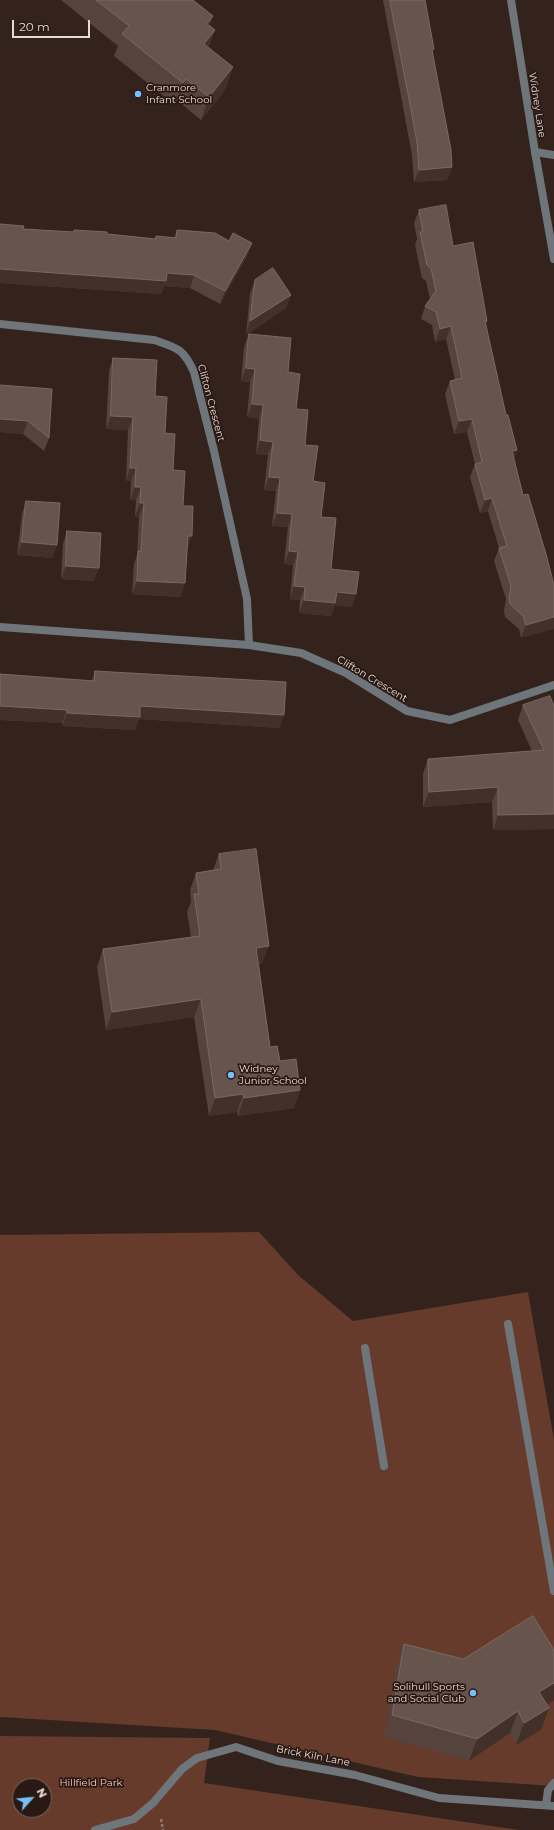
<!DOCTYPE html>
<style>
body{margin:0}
#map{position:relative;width:554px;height:1830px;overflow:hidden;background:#34231c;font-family:Montserrat,sans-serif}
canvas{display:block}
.north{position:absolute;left:12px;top:1778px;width:40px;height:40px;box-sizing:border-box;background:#2a1913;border:1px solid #766761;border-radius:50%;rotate:63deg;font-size:11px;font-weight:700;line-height:16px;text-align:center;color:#e8dbd7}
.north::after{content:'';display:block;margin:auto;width:14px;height:18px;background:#75c0f6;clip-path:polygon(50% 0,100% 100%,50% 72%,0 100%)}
.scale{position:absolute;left:12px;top:20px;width:78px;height:18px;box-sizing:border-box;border:2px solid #e8dbd7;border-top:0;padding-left:5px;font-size:12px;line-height:14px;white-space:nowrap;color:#e8dbd7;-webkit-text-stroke:3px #2a1913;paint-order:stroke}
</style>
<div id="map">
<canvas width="554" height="1830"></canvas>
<div class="north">N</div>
<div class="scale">20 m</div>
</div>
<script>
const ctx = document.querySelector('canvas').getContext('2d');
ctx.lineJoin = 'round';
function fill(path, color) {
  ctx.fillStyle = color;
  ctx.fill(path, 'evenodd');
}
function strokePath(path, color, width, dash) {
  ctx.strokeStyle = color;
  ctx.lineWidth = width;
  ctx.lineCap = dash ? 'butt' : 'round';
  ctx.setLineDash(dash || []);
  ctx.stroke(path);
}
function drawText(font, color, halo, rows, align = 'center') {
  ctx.font = font + ' Montserrat,sans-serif';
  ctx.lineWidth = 3.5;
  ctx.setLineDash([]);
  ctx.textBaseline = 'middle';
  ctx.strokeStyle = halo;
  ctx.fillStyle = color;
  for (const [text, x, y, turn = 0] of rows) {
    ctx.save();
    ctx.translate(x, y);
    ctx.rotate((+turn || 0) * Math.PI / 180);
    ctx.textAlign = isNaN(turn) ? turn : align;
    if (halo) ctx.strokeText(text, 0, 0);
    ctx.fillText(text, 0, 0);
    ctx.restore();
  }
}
const green = new Path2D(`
 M 259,1232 L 298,1275 L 353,1321 L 528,1292 L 554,1440 L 554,1786 L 418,1777 L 215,1730 L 0,1717 L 0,1235 Z
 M 0,1736 L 210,1738 L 204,1783 L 519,1830 L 0,1830 ZM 20,1786 L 44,1786 L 44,1810 L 20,1810 Z`);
const path = new Path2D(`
 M 161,1819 L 163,1830`);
const service = new Path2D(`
 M 508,1324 L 554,1591
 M 365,1348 L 384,1466
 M 546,1805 L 548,1790 L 554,1783
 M 95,1830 L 134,1819 L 153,1803 L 182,1769 L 197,1758 L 236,1747 L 278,1761 L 355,1775 L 439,1798 L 554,1806`);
const minor = new Path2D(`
 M 535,152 L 554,155
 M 0,324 L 154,340 C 177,348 183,348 194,372 L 214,451 L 247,599 L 249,645
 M 0,627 L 249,645 L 301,653 L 346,673 L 407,711 L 450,720 L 554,685`);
const tertiary = new Path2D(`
 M 511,0 L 535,152 L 554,259`);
const wall = new Path2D(`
 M 61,0 L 193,0 L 213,16 L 210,25 L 215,30 L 208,48 L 233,67 L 225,90 L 201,120 L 178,101 L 175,105 L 114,56 L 118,46 Z
 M 383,0 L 425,0 L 433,52 L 452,167 L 447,180 L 414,182 L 412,155 L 404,112 Z
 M 419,210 L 453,246 L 487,321 L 486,325 L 506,415 L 517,450 L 514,459 L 523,495 L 554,585 L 521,638 L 519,629 L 505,617 L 504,611 L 506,599 L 494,561 L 499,548 L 488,511 L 480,513 L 470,477 L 475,464 L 467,432 L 454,434 L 445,394 L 450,381 L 455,380 L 446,339 L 435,342 L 432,325 L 421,319 L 425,306 L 430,299 L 426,281 L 422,278 L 415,245 L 417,239 L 414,223 Z
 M 0,224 L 23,229 L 73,232 L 74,230 L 155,239 L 156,236 L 174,238 L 177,230 L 229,241 L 252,243 L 247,256 L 220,304 L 190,288 L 164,286 L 161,294 L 0,283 Z
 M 255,280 L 291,295 L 286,308 L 246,335 L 250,293 Z
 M 249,334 L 288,372 L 321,517 L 331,569 L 352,607 L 335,605 L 331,616 L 299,613 L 300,600 L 290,599 L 293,565 L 284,564 L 288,527 L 272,526 L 276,491 L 264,490 L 268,455 L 256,454 L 259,419 L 247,417 L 250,382 L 241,381 L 244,347 Z
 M 113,358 L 155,396 L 165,433 L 173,470 L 183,506 L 187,550 L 185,583 L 180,597 L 132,594 L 134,564 L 137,555 L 139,517 L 135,516 L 136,500 L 130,500 L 131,481 L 126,481 L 128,430 L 106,429 L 109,371 Z
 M 0,385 L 49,438 L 44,451 L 23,434 L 0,432 Z
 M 26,501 L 57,545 L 52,558 L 17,555 L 22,514 Z
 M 67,531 L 94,581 L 61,579 L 63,544 Z
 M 95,671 L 280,728 L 139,719 L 135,730 L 62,726 L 62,723 L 0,720 L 92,680 Z
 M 550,696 L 554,829 L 493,830 L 492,802 L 423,807 L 423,774 L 428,759 L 532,751 L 518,720 L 523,705 Z
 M 219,854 L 262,963 L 259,964 L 270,1047 L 300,1090 L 294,1108 L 238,1116 L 237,1112 L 209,1116 L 194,1017 L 106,1030 L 97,967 L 103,949 L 191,937 L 187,912 L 191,902 L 190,890 L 196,873 L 213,870 Z
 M 404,1644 L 463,1659 L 554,1650 L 554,1701 L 547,1705 L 541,1730 L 516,1745 L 510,1733 L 469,1761 L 384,1737 L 396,1667 Z`);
const shadedWall = new Path2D(`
 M 213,16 L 205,38 L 207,24 Z
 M 215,30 L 207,52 L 204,44 Z
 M 233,67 L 225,90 L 201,120 L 209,97 Z
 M 186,79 L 178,101 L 175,105 L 183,83 Z
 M 452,167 L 447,180 L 414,182 L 419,170 Z
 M 252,243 L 247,256 L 220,304 L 225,291 Z
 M 0,269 L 167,273 L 194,275 L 190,288 L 164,286 L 161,294 L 0,283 Z
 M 291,295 L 286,308 L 246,335 L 250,321 Z
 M 451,326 L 446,339 L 435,342 L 440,329 Z
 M 246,368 L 255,369 L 250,382 L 241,381 Z
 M 252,404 L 263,405 L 259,419 L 247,417 Z
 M 111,416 L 133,417 L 128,430 L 106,429 Z
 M 0,419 L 28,421 L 23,434 L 0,432 Z
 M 472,419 L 467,432 L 454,434 L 459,421 Z
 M 260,440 L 273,442 L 268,455 L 256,454 Z
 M 517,450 L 512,463 L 512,451 Z
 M 130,468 L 136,468 L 131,481 L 126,481 Z
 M 269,477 L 280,478 L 276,491 L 264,490 Z
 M 135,487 L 141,487 L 136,500 L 130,500 Z
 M 492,498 L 488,511 L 480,513 L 485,500 Z
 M 140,503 L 144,503 L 139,517 L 135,516 Z
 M 277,513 L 292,514 L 288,527 L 272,526 Z
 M 188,536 L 192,536 L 187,550 Z
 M 22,542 L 57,545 L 52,558 L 17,555 Z
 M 289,551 L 298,552 L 293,565 L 284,564 Z
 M 66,566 L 99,568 L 94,581 L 61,579 Z
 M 137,581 L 185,583 L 180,597 L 132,594 Z
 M 294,586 L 305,587 L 300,600 L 290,599 Z
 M 337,592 L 356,594 L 352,607 L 335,605 L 331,616 L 299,613 L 304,600 Z
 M 554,617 L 554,629 L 521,638 L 526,625 Z
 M 0,706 L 67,710 L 62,723 L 0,720 Z
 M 140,706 L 284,715 L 280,728 L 139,719 L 135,730 L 62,726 L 67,713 Z
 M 498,787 L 492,802 L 423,807 L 429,792 Z
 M 554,814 L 554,829 L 493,830 L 498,815 Z
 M 269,946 L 262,963 L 250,965 L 256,948 Z
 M 201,999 L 194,1017 L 106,1030 L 112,1012 Z
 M 300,1090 L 294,1108 L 238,1116 L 244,1098 Z
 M 243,1094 L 237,1112 L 209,1116 L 215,1098 Z
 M 554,1683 L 554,1701 L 530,1714 L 539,1692 Z
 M 549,1708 L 541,1730 L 516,1745 L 524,1723 Z
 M 518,1711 L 510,1733 L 469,1761 L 477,1739 Z`);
const building = new Path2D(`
 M 96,0 L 193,0 L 213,16 L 207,24 L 215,30 L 204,44 L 233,67 L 209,97 L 186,79 L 183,83 L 122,34 L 129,26 Z
 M 390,0 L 425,0 L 434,49 L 432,50 L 451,150 L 452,167 L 419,170 L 417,142 L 409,99 Z
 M 446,205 L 453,246 L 473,242 L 487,321 L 485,321 L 506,415 L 508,415 L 517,450 L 512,451 L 523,495 L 528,494 L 546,554 L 554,585 L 554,617 L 526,625 L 523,616 L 510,604 L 509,598 L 511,586 L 499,548 L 507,546 L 492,498 L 485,500 L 475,464 L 482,462 L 472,419 L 459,421 L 450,381 L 462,378 L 451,326 L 440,329 L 436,312 L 425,306 L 436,291 L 431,268 L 427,265 L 420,232 L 423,232 L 419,210 Z
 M 0,224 L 24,226 L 23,229 L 74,232 L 74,230 L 107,232 L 107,234 L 156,239 L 156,236 L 176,238 L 177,230 L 215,233 L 229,241 L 233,233 L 252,243 L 225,291 L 194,275 L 167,273 L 166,281 L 0,269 Z
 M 273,268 L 291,295 L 250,321 L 255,280 Z
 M 249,334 L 291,338 L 288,372 L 300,374 L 296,409 L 308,410 L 305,445 L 318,446 L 313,481 L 325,483 L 321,517 L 336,518 L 331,569 L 359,572 L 356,594 L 337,592 L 335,603 L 304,600 L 305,587 L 294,586 L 298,552 L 289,551 L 292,514 L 277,513 L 280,478 L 269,477 L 273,442 L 260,440 L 263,405 L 252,404 L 255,369 L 246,368 Z
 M 113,358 L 157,360 L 155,396 L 167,397 L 165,433 L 175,434 L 173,470 L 185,471 L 183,506 L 193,506 L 192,536 L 188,536 L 185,583 L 137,581 L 138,551 L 141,552 L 144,503 L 140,503 L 141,487 L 135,487 L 136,468 L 130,468 L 133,417 L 111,416 Z
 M 0,385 L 52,389 L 49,438 L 28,421 L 0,419 Z
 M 26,501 L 60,503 L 57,545 L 22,542 Z
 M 67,531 L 101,533 L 99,568 L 66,566 Z
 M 95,671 L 286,682 L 284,715 L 140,706 L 140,717 L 67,713 L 67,710 L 0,706 L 0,674 L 94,681 Z
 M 550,696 L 554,706 L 554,814 L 498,815 L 498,787 L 429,792 L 428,759 L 544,750 L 523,705 Z
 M 256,849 L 269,946 L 256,948 L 270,1047 L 277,1046 L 280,1061 L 296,1059 L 300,1090 L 244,1098 L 243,1094 L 215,1098 L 201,999 L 112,1012 L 103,949 L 200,936 L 194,894 L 199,894 L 196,873 L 221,869 L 219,854 Z
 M 533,1616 L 554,1650 L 554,1683 L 539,1692 L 549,1708 L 524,1723 L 518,1711 L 477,1739 L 392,1715 L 404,1644 L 463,1659 Z`);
const markers = [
 [138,94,4,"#75c0f6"],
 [231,1075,4,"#75c0f6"],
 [473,1693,4,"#75c0f6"]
];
const poiNames = [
 ["Cranmore",146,88],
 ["Infant School",146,100],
 ["Widney",239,1069],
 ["Junior School",239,1081],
 ["Solihull Sports",465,1687,"right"],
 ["and Social Club",465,1699,"right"]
];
const streetNames = [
 ["Widney Lane",537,105,81],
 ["Clifton Crescent",211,403,75],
 ["Clifton Crescent",372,679,31],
 ["Brick Kiln Lane",313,1756,11]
];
const parkNames = [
 ["Hillfield Park",91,1783]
];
fill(green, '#663b2b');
strokePath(path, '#8c7d77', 2.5, [3, 2]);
strokePath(service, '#6e757b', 8);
strokePath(minor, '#6e757b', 8);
strokePath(tertiary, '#6e757b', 8);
fill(wall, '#56433d');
fill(shadedWall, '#423029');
fill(building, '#66544d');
strokePath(building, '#7a6963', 1);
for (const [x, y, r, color] of markers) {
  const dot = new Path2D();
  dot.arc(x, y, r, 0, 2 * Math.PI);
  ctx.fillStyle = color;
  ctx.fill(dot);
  strokePath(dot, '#2a1913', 1.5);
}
drawText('10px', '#e8dbd7', '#2a1913', poiNames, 'left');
drawText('10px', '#e8dbd7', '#2a1913', streetNames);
drawText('10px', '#fccdbd', '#2a1913', parkNames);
</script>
